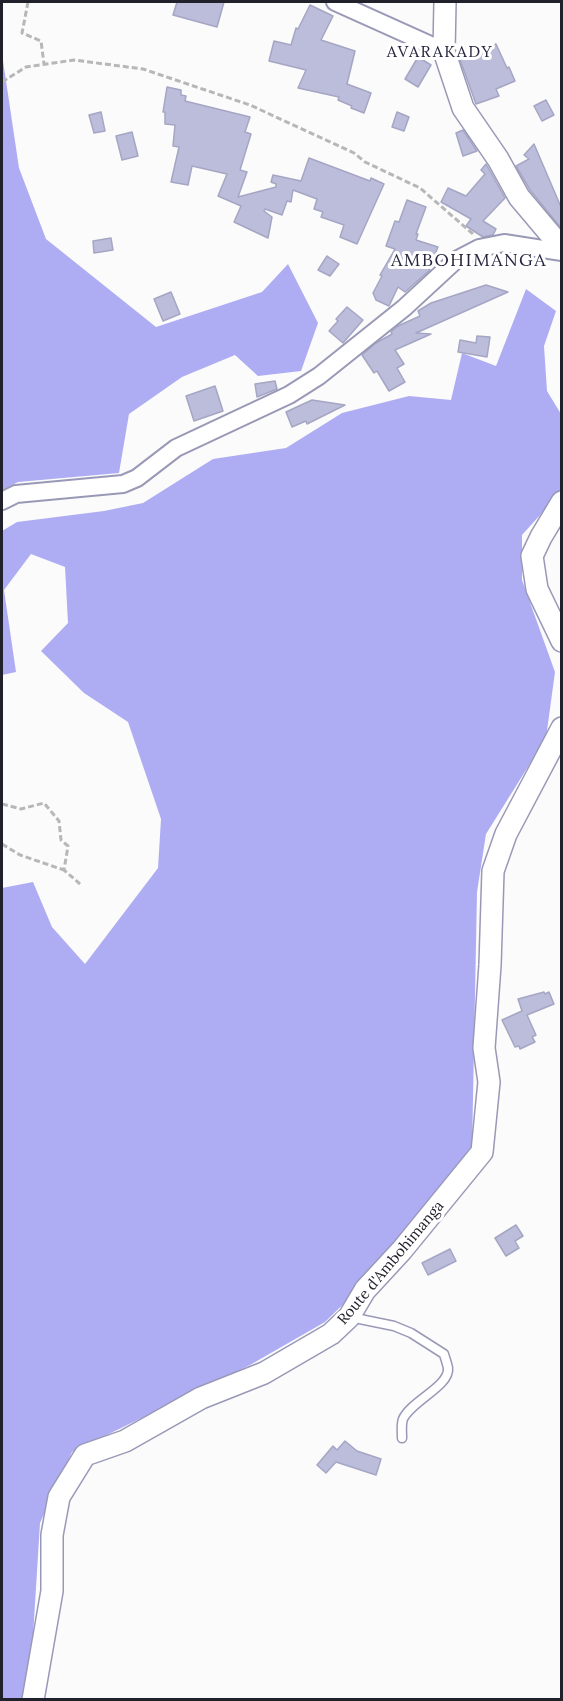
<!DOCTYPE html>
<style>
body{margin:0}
#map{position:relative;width:563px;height:1701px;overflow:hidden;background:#fbfbfb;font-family:Lora,serif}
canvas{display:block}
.frame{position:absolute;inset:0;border:3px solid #21212c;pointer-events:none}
</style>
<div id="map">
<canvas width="563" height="1701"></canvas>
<div class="frame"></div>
</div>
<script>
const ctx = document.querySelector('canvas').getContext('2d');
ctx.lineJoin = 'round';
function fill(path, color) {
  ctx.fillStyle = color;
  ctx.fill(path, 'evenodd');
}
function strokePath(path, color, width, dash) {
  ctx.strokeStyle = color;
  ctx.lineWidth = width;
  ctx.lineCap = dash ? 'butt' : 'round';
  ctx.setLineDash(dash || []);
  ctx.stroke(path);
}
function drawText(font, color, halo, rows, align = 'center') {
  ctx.font = font + ' Lora,serif';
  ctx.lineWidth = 6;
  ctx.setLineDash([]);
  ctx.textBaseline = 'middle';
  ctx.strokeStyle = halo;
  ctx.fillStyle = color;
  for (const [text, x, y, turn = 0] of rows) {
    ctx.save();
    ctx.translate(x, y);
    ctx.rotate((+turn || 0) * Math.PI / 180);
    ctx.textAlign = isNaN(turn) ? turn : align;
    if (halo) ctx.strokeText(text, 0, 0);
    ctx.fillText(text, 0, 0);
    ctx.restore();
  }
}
const forest = new Path2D(`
 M 2,54 L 19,168 L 46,239 L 156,327 L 262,292 L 288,264 L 318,323 L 301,371 L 258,376 L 235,355 L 182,377 L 129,414 L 119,473 L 18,482 L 2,490 Z
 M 526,289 L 556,311 L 544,346 L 547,391 L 561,414 L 561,492 L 522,535 L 522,580 L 555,672 L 546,738 L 486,834 L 477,892 L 472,1149 L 412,1237 L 325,1322 L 250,1365 L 72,1452 L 40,1523 L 29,1700 L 2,1699 L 2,888 L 33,882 L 52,927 L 85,964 L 158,868 L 161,819 L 128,722 L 84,693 L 41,651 L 68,623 L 65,567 L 31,554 L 4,590 L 16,672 L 2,675 L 2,531 L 17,522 L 104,511 L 143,503 L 213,459 L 286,448 L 342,413 L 409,396 L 451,400 L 462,353 L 496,366 Z`);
const building = new Path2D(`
 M 177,2 L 224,2 L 217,27 L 173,15 Z
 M 310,5 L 333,16 L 321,40 L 355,51 L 347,84 L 371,93 L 364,113 L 351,108 L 352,106 L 338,100 L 339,97 L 298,88 L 306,70 L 269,61 L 274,41 L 291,45 L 296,28 L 298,29 Z
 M 496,44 L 507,68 L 509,67 L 515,81 L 496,89 L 499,96 L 476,104 L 459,57 L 478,49 L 479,51 Z
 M 418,57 L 431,65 L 418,87 L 405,79 Z
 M 167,87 L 181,90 L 181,95 L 186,96 L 185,101 L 250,117 L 245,132 L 251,134 L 240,170 L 247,172 L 238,197 L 276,187 L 276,184 L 271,182 L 273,175 L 301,181 L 309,158 L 370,181 L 371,178 L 384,184 L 357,244 L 340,237 L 344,225 L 321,217 L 323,212 L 314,209 L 317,199 L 293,190 L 291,202 L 287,201 L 282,215 L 265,209 L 264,211 L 272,217 L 268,238 L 234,222 L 241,206 L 218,196 L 227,174 L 192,166 L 188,185 L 171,182 L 179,147 L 173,146 L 175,125 L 165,124 L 165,112 L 163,112 Z
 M 546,100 L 554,115 L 542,121 L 534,106 Z
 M 101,112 L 105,131 L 94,133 L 89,115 Z
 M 397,112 L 409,117 L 404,131 L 392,127 Z
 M 463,130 L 477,151 L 463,156 L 456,133 Z
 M 132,132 L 138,156 L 122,160 L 116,136 Z
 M 534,144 L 561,207 L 561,228 L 530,190 L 516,166 L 529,159 L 524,155 Z
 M 486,164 L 505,198 L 483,221 L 496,229 L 493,235 L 483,237 L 466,226 L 471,219 L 441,202 L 448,188 L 466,196 L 485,174 L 481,170 Z
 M 407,200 L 426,207 L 416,234 L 418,234 L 416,240 L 438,247 L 429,268 L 430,270 L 405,292 L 398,287 L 389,306 L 376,300 L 373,293 L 382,276 L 380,275 L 395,249 L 386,246 L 395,221 L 399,222 Z
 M 111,238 L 113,250 L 94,253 L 93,241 Z
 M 327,256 L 339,264 L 330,276 L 318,270 Z
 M 486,285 L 508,292 L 416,333 L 431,334 L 395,350 L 404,364 L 397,368 L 405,382 L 389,391 L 377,371 L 374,373 L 362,355 L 376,343 L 392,334 L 391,332 L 398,326 L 420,316 L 418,311 L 431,303 Z
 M 171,292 L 180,314 L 163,321 L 154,299 Z
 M 347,307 L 363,320 L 343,343 L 329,331 L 338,321 L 336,319 Z
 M 477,336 L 490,337 L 487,357 L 458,352 L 460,340 L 476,343 Z
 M 275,381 L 277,389 L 257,397 L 255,384 Z
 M 215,386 L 223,411 L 194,421 L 186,396 Z
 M 312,400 L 345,405 L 307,424 L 306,421 L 292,427 L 286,412 Z
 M 544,992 L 545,994 L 549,992 L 554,1004 L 527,1015 L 536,1035 L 532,1037 L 535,1042 L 520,1049 L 519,1046 L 515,1047 L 502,1020 L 522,1011 L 518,999 Z
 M 516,1225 L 523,1236 L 515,1241 L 519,1248 L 506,1256 L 495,1238 Z
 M 450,1249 L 456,1261 L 428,1275 L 422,1263 Z
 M 345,1441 L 357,1451 L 381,1459 L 376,1475 L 336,1462 L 326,1473 L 317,1465 L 333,1446 L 337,1450 Z`);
const path = new Path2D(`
 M 28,2 L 22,33 L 41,41 L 44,64
 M 2,82 L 26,67 L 74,60 L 143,69 L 250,105 L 354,153 L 365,162 L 420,188 L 473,234
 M 2,804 L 21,809 L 44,803 L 59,821 L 61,840 L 68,846 L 64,870 L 80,884
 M 2,844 L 20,855 L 64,870`);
const service = new Path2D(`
 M 350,1317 L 394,1326 L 411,1333 L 444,1354 C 445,1358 447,1363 448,1368 C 450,1386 411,1401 403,1419 C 401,1424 402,1432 402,1438`);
const minor = new Path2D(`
 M 335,2 L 444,51
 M 2,501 L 16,494 L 123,484 L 137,478 L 176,448 L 289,395 L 319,376 L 404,308 L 456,260 L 479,248 L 504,243 L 562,252`);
const tertiary = new Path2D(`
 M 445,2 L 444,51 L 463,108 L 498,159 L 519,197 L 562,248
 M 562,502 L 541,537 L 532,556 L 537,589 L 562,641
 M 33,1700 L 52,1591 L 52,1535 L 59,1497 L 85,1455 L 125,1441 L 201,1398 L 264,1373 L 331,1334 L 349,1317 L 365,1290 L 402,1250 L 482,1152 L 489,1082 L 484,1048 L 490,965 L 493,871 L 506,834 L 562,728`);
const streetNames = [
 ["Route d'Ambohimanga",391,1263,-50]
];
const neighbourhoodNames = [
 ["AVARAKADY",440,52]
];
const quarterNames = [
 ["AMBOHIMANGA",469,261]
];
fill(forest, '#aeadf3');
fill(building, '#bcbcdb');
strokePath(building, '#a5a6c4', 1.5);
strokePath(service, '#9999b7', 11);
strokePath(minor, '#9999b7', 20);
strokePath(tertiary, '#9999b7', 24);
strokePath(path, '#b7b7ba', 3, [6, 3]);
strokePath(service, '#fff', 8);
strokePath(minor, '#fff', 16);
strokePath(tertiary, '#fff', 21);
drawText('15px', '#21212c', '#fff', streetNames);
ctx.letterSpacing = '1.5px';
drawText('16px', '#27263e', '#fff', neighbourhoodNames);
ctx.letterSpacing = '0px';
ctx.letterSpacing = '1.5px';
drawText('18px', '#27263e', '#fff', quarterNames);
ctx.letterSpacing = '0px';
</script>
